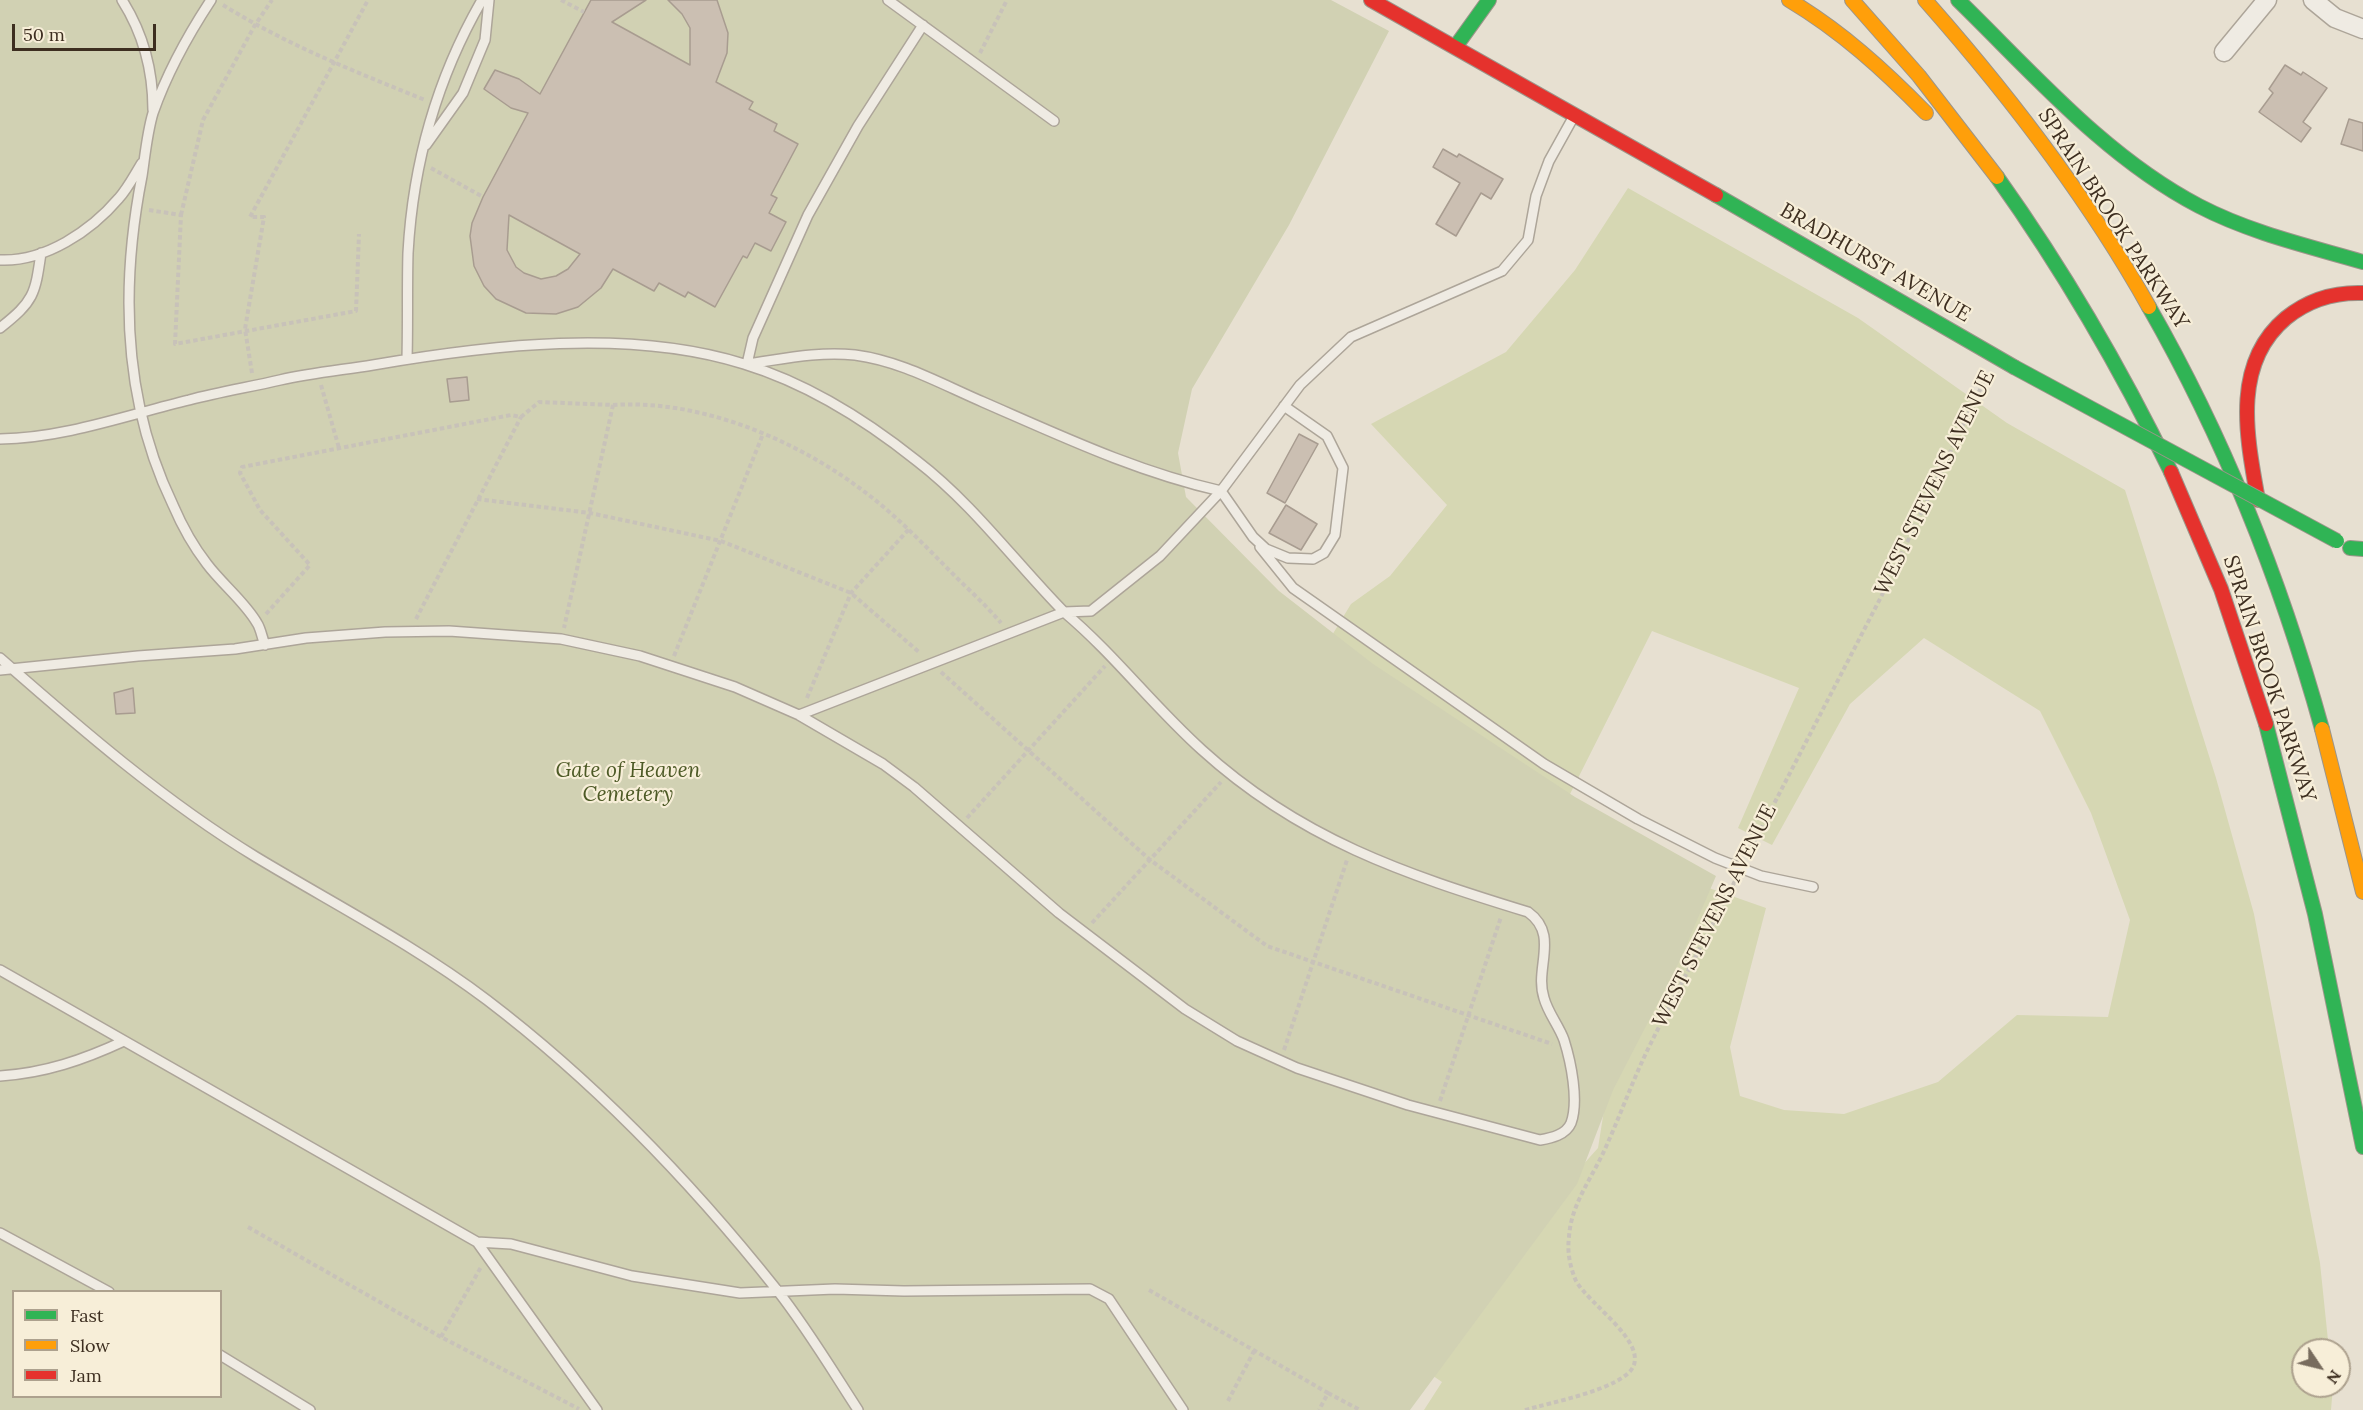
<!DOCTYPE html>
<style>
body{margin:0}
#map{position:relative;width:2363px;height:1410px;overflow:hidden;background:#e7e0d1;font-family:Lora,serif}
canvas{display:block}
.legend{position:absolute;left:12px;top:1290px;width:210px;height:108px;box-sizing:border-box;background:#f7eed8;border:2px solid #ada18e;margin:0;padding:8px 10px;list-style:none;font-size:18px;color:#3d2e20}
.legend li{display:flex;align-items:center;gap:12px;height:30px}
.legend b{width:30px;border:2px solid #ada18e}
.north{position:absolute;left:2291px;top:1338px;width:60px;height:60px;box-sizing:border-box;background:#f7eed8;border:2px solid #ada18e;border-radius:50%;rotate:125deg;font-size:16px;font-weight:700;line-height:24px;text-align:center;color:#3d2e20}
.north::after{content:'';display:block;margin:auto;width:21px;height:27px;background:#786c5e;clip-path:polygon(50% 0,100% 100%,50% 72%,0 100%)}
.scale{position:absolute;left:12px;top:24px;width:144px;height:27px;box-sizing:border-box;border:3px solid #3d2e20;border-top:0;padding-left:8px;font-size:18px;line-height:21px;white-space:nowrap;color:#3d2e20;-webkit-text-stroke:4px #f7eed8;paint-order:stroke}
</style>
<div id="map">
<canvas width="2363" height="1410"></canvas>
<ul class="legend">
<li><b style="height:8px;background:#30b455"></b>Fast</li>
<li><b style="height:8px;background:#ff9f0a"></b>Slow</li>
<li><b style="height:8px;background:#e5322d"></b>Jam</li>
</ul>
<div class="north">N</div>
<div class="scale">50 m</div>
</div>
<script>
const ctx = document.querySelector('canvas').getContext('2d');
ctx.lineJoin = 'round';
function fill(path, color) {
  ctx.fillStyle = color;
  ctx.fill(path, 'evenodd');
}
function strokePath(path, color, width, dash) {
  ctx.strokeStyle = color;
  ctx.lineWidth = width;
  ctx.lineCap = dash ? 'butt' : 'round';
  ctx.setLineDash(dash || []);
  ctx.stroke(path);
}
function drawText(font, color, halo, rows, align = 'center') {
  ctx.font = font + ' Lora,serif';
  ctx.lineWidth = 4.5;
  ctx.setLineDash([]);
  ctx.textBaseline = 'middle';
  ctx.strokeStyle = halo;
  ctx.fillStyle = color;
  for (const [text, x, y, turn = 0] of rows) {
    ctx.save();
    ctx.translate(x, y);
    ctx.rotate((+turn || 0) * Math.PI / 180);
    ctx.textAlign = isNaN(turn) ? turn : align;
    if (halo) ctx.strokeText(text, 0, 0);
    ctx.fillText(text, 0, 0);
    ctx.restore();
  }
}
const green = new Path2D(`
 M 1628,188 L 1858,318 L 2007,423 L 2125,490 L 2216,778 L 2254,914 L 2320,1263 L 2329,1350 L 2303,1350 L 2303,1386 L 2333,1386 L 2331,1410 L 1424,1410 L 1442,1382 L 1398,1352 L 1555,1196 L 1598,1148 L 1611,1066 L 1669,874 L 1766,908 L 1730,1047 L 1740,1096 L 1784,1110 L 1844,1114 L 1938,1082 L 2017,1015 L 2108,1017 L 2130,920 L 2091,813 L 2040,711 L 1924,638 L 1850,704 L 1772,845 L 1738,828 L 1799,688 L 1652,631 L 1566,802 L 1323,650 L 1351,604 L 1390,576 L 1447,505 L 1371,424 L 1506,352 L 1575,270 Z`);
const cemetery = new Path2D(`
 M 0,0 L 1331,0 L 1389,31 L 1289,225 L 1192,389 L 1178,453 L 1186,497 L 1279,591 L 1373,664 L 1575,797 L 1716,876 L 1679,962 L 1613,1090 L 1577,1184 L 1410,1410 L 0,1410 ZM 14,1292 L 220,1292 L 220,1396 L 14,1396 Z`);
const building = new Path2D(`
 M 591,0 L 646,0 L 612,22 L 690,65 L 690,28 L 682,14 L 668,0 L 717,0 L 728,33 L 727,53 L 716,82 L 753,102 L 749,109 L 777,124 L 774,131 L 798,144 L 771,195 L 777,198 L 769,213 L 786,222 L 771,251 L 755,243 L 747,258 L 743,256 L 715,307 L 688,292 L 685,297 L 659,283 L 654,291 L 613,269 L 601,288 L 578,307 L 556,314 L 526,313 L 496,299 L 484,286 L 474,266 L 470,236 L 472,223 L 483,197 L 528,113 L 511,108 L 484,89 L 495,70 L 519,79 L 540,94 ZM 509,215 L 580,254 L 568,269 L 556,276 L 541,279 L 524,273 L 516,267 L 507,250 Z
 M 2285,65 L 2301,75 L 2303,72 L 2327,88 L 2303,122 L 2311,128 L 2301,142 L 2259,112 L 2273,93 L 2269,89 Z
 M 2349,119 L 2363,123 L 2363,151 L 2341,144 Z
 M 1443,149 L 1457,157 L 1459,154 L 1503,179 L 1491,199 L 1481,193 L 1456,236 L 1436,224 L 1460,183 L 1433,167 Z
 M 467,377 L 469,400 L 450,402 L 447,379 Z
 M 1299,434 L 1318,444 L 1285,503 L 1267,493 Z
 M 1286,505 L 1317,524 L 1301,550 L 1269,533 Z
 M 133,688 L 135,713 L 116,714 L 114,693 Z`);
const path = new Path2D(`
 M 561,0 L 584,12
 M 223,5 C 287,45 356,72 425,100
 M 980,53 L 1007,0
 M 431,168 L 483,197
 M 149,210 L 181,215 L 175,344 L 356,311 L 359,234
 M 181,215 L 203,120 L 255,25 L 272,0
 M 252,373 L 245,329 L 264,217 L 250,217 L 368,0
 M 321,385 L 339,448
 M 613,405 C 702,399 800,441 870,496 C 900,519 926,547 953,574 C 969,590 987,606 1001,623
 M 477,499 L 590,513 L 721,541 L 851,593 L 920,653
 M 266,614 L 310,565 L 260,510 L 240,473 L 242,467 L 511,415 L 521,417 L 539,402 L 613,405 L 564,628
 M 416,619 L 521,417
 M 674,656 L 763,434
 M 941,672 L 1149,859 L 1267,946 L 1552,1044
 M 807,698 L 851,593 L 909,529
 M 967,818 L 1105,666
 M 1747,856 L 1881,597 L 1987,375
 M 1092,923 L 1221,782
 M 1284,1050 L 1347,860
 M 1440,1101 L 1501,917
 M 248,1227 L 441,1337 L 579,1409
 M 1149,1290 L 1328,1393 L 1319,1410
 M 441,1337 L 481,1267
 M 1328,1393 L 1360,1410
 M 1228,1401 L 1254,1351
 M 1525,1410 C 1549,1403 1622,1389 1633,1367 C 1646,1341 1589,1304 1576,1281 C 1570,1267 1567,1252 1569,1237 C 1571,1204 1592,1178 1605,1149 C 1620,1116 1632,1082 1648,1049 C 1676,992 1707,936 1736,879`);
const lane = new Path2D(`
 M 122,0 C 143,33 153,71 153,110
 M 211,0 C 188,35 167,73 153,113 C 147,133 145,156 142,176 C 120,288 123,401 173,505 C 182,526 193,546 207,564 C 222,584 245,602 257,623 C 261,629 262,638 265,645
 M 888,0 L 1054,121
 M 923,25 L 858,126 L 808,215 L 753,338 L 747,364 C 783,359 818,351 855,355 C 901,361 941,384 983,402 C 1061,436 1137,472 1221,491 L 1253,537 L 1266,549 L 1288,558 L 1313,559 L 1324,553 L 1335,535 L 1343,468 L 1327,436 L 1284,406
 M 426,145 L 463,93 L 485,40 L 489,0
 M 0,260 C 45,262 91,231 119,198 C 128,188 135,174 142,163
 M 0,328 C 34,301 35,295 41,253
 M 407,358 C 408,323 407,288 408,253 C 413,163 437,78 482,0
 M 0,439 C 65,438 127,415 189,400 C 219,392 250,387 280,380 C 311,373 342,370 373,365 C 489,345 630,328 744,364 C 806,383 867,421 917,461 C 973,504 1015,562 1064,612 L 799,715
 M 1260,547 L 1293,588 L 1544,764 L 1638,819 L 1715,858 L 1761,876 L 1813,887
 M 1064,612 L 1091,611 L 1160,556 L 1221,491 L 1300,385 L 1351,337 L 1502,271 L 1528,240 L 1536,196 L 1549,161 L 1574,116
 M 0,658 C 81,729 164,801 256,857 C 334,904 414,945 487,1000 C 596,1083 692,1183 777,1290 C 807,1328 832,1370 858,1410
 M 0,670 L 138,656 L 235,649 L 306,638 L 385,632 L 449,631 L 561,639 L 640,656 L 735,687 L 799,715 L 883,764 L 914,787 L 1059,913 L 1185,1009 L 1237,1041 L 1297,1068 L 1408,1105 L 1540,1140 C 1551,1138 1566,1135 1571,1123 C 1579,1101 1571,1062 1564,1040 C 1559,1026 1548,1013 1544,998 C 1534,968 1560,935 1528,912 C 1404,874 1300,839 1202,750 C 1153,706 1114,654 1064,612
 M 0,970 L 477,1242 L 511,1244 L 632,1276 L 740,1293 L 835,1289 L 904,1291 L 1090,1289 L 1109,1299 L 1183,1410
 M 0,1076 C 45,1073 83,1060 124,1041
 M 0,1233 L 109,1292
 M 477,1242 L 597,1410
 M 220,1355 L 310,1410`);
const street = new Path2D(`
 M 2313,0 L 2335,18 L 2363,29
 M 2224,52 L 2267,0`);
const fast = new Path2D(`
 M 1958,0 C 2033,73 2105,157 2199,206 C 2251,233 2308,246 2363,262
 M 1456,46 L 1489,0
 M 1997,177 C 2064,271 2121,369 2171,472
 M 1716,195 L 2014,367
 M 2149,307 C 2225,440 2281,581 2322,729
 M 2350,548 L 2363,549
 M 2266,724 L 2315,914 L 2363,1147`);
const slow = new Path2D(`
 M 1789,0 C 1841,31 1884,70 1926,113
 M 1852,0 L 1919,76 L 1997,177
 M 1925,0 C 2009,95 2087,196 2149,307
 M 2322,729 L 2363,892`);
const jam = new Path2D(`
 M 1371,0 L 1716,195
 M 2171,472 L 2221,589 L 2266,724
 M 2258,500 C 2247,438 2231,364 2286,318 C 2308,300 2335,292 2363,293`);
const fastBridge = new Path2D(`
 M 2014,367 L 2337,541`);
const streetNames = [
 ["SPRAIN BROOK PARKWAY",2113,219,57],
 ["BRADHURST AVENUE",1875,263,30],
 ["WEST STEVENS AVENUE",1935,483,-64],
 ["SPRAIN BROOK PARKWAY",2269,679,72],
 ["WEST STEVENS AVENUE",1715,916,-63]
];
const parkNames = [
 ["Gate of Heaven",628,771],
 ["Cemetery",628,795]
];
fill(green, '#d6d7b3');
fill(cemetery, '#d1d1b3');
fill(building, '#cbbfb2');
strokePath(building, '#a89c90', 1.5);
strokePath(lane, '#ada599', 12);
strokePath(street, '#ada599', 21);
strokePath(fast, '#9c958a', 16);
strokePath(slow, '#9c958a', 16);
strokePath(jam, '#9c958a', 16);
strokePath(path, '#c8c2b9', 4, [4.5, 3]);
strokePath(lane, '#efebe3', 9);
strokePath(street, '#efebe3', 18);
strokePath(fast, '#30b455', 14);
strokePath(slow, '#ff9f0a', 14);
strokePath(jam, '#e5322d', 14);
strokePath(fastBridge, '#9c958a', 16, []);
strokePath(fastBridge, '#30b455', 14);
drawText('21px', '#3d2e20', '#f7eed8', streetNames);
drawText('italic 21px', '#4d5a26', '#f7eed8', parkNames);
</script>
